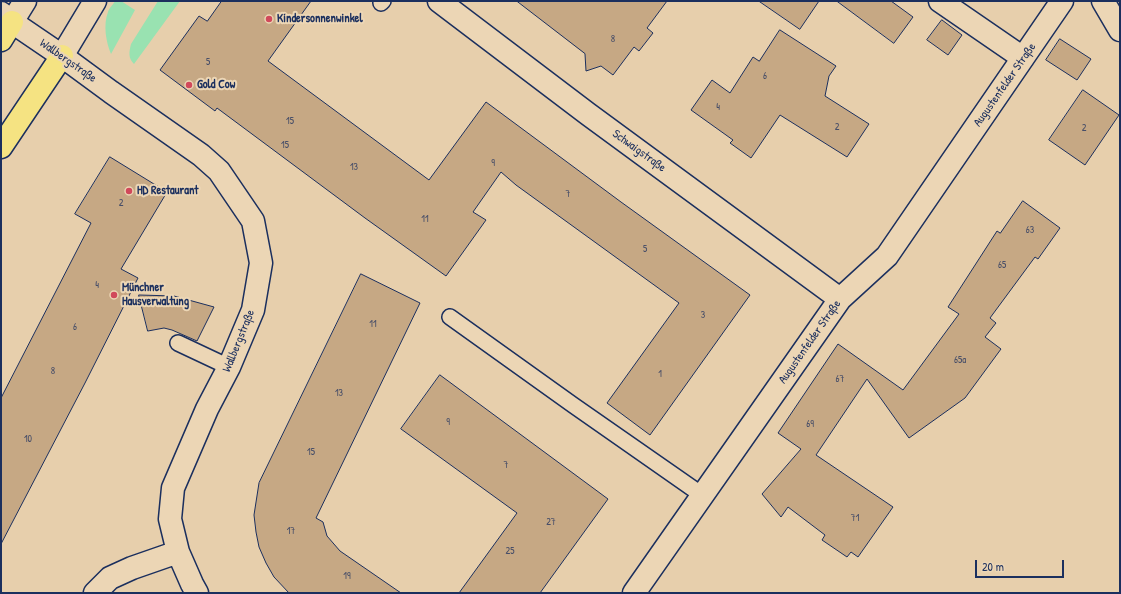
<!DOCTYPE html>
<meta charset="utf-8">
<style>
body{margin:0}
#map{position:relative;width:1121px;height:594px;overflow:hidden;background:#e7cfac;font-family:"Patrick Hand",sans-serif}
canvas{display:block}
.frame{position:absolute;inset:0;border:2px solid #1b2f5e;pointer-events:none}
.scale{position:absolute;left:975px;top:560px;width:89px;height:18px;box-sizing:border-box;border:2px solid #1b2f5e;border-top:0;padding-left:5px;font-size:12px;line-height:14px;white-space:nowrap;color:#1b2f5e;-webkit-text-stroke:3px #ecd6b5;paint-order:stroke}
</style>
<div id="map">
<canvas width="1121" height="594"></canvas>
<div class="frame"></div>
<div class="scale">20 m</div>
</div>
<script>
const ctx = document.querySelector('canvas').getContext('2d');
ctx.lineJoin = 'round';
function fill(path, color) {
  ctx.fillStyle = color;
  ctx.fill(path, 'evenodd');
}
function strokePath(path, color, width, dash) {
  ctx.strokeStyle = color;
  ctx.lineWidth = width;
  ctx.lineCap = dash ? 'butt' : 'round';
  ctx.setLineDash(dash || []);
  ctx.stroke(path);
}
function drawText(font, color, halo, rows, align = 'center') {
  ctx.font = font + ' "Patrick Hand",sans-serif';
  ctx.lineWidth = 4;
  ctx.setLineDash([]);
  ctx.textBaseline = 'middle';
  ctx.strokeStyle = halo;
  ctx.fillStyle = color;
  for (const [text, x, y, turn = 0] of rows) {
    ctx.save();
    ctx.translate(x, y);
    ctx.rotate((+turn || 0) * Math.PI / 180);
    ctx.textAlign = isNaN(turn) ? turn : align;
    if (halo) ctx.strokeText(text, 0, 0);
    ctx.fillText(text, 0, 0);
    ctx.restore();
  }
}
const green = new Path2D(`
 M 115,1 L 121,1 L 135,10 L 111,54 C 106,42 103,25 108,12 C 109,8 113,5 115,1 Z
 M 158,1 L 180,1 L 134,64 C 128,58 129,52 131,44 Z`);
const building = new Path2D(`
 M 222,1 L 311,1 L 268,61 L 429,180 L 486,102 L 621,202 L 750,295 L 650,435 L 607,403 L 679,303 L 516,185 L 501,172 L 473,212 L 486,220 L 446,276 L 365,218 L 217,108 L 215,111 L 160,70 L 199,16 L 207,21 Z
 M 517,1 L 667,1 L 647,28 L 653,33 L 639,51 L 634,47 L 613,75 L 601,66 L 586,71 L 585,54 Z
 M 759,1 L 819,1 L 800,29 Z
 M 837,1 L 891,1 L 913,17 L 894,43 Z
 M 942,20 L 962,35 L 948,55 L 927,40 Z
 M 780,30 L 836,66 L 829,76 L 825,96 L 869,124 L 847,157 L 780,115 L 751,158 L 730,143 L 733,140 L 691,110 L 712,80 L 730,93 L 753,57 L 759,61 Z
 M 1060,39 L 1091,59 L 1077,80 L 1046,60 Z
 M 1083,90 L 1119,115 L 1085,165 L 1049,140 Z
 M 110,157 L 167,192 L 121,269 L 138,278 L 85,383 L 1,544 L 1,398 L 91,223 L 75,214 Z
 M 1023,201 L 1060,228 L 1038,259 L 1035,257 L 990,318 L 996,323 L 985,337 L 1001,349 L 965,398 L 909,438 L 867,379 L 816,455 L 893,507 L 858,557 L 851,552 L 847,557 L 822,540 L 825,535 L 788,507 L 781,517 L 762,494 L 801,449 L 778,433 L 838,344 L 903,390 L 959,314 L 948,307 L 997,231 L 1000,233 Z
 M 361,274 L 420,303 L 316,518 L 323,522 L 327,536 L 340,551 L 401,593 L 289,593 L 274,577 L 266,563 L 259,547 L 256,532 L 254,515 L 259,483 Z
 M 139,295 L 174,296 L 214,307 L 197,341 L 172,330 L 164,328 L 148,331 Z
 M 440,375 L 608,499 L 540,593 L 459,593 L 517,513 L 401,429 Z`);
const lane = new Path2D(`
 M 381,3 L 383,1
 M 450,317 L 573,405 L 702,495
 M 178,343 L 229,367`);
const street = new Path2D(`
 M 439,1 L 588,114 L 840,299
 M 940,1 L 1023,58
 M 1103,1 L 1120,30
 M 1,13 L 12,22 L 62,56 L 111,92 L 201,155 L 219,171 L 253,221 L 261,263 L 253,310 L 229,367 L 207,409 L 173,488 L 170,519 L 178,552 L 192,584 L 197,593
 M 95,593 L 110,578 L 132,568 L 178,552
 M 634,593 L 840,299 L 887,256 L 1062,1`);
const secondary = new Path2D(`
 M 12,22 L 25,1
 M 62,56 L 95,1`);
const highway = new Path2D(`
 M 1,40 L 12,22
 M 1,147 L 62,56`);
const markers = [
 [269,19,4,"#d1495b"],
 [189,85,4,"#d1495b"],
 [129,191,4,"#d1495b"],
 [114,295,4,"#d1495b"]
];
const numberNames = [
 ["8",613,39],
 ["5",208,62],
 ["6",765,76],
 ["4",718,107],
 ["15",290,121],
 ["2",837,127],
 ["2",1084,128],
 ["15",285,145],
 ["9",493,163],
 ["13",354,167],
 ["7",568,194],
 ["2",121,203],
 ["11",425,219],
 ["63",1030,230],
 ["5",645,249],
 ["65",1002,265],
 ["4",97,285],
 ["3",703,315],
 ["11",373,324],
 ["6",75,327],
 ["65a",960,360],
 ["8",53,371],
 ["1",660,374],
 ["67",840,379],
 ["13",339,393],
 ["9",448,422],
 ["69",810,424],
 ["10",28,439],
 ["15",311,452],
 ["7",506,465],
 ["71",855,518],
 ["27",551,522],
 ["17",291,531],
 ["25",510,551],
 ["19",347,576]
];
const poiNames = [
 ["Kindersonnenwinkel",277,19],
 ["Gold Cow",197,85],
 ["HD Restaurant",137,191],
 ["Münchner",122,288],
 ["Hausverwaltung",122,302]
];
const streetNames = [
 ["Wallbergstraße",68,61,35],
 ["Augustenfelder Straße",1005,85,-55],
 ["Schwaigstraße",639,151,36],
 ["Wallbergstraße",239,341,-68],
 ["Augustenfelder Straße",810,342,-55]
];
fill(green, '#99e2b1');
fill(building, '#c6a884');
strokePath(building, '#1b2f5e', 1);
strokePath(lane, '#1b2f5e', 18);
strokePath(street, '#1b2f5e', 25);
strokePath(secondary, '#1b2f5e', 25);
strokePath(highway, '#1b2f5e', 25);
strokePath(lane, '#ecd6b5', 15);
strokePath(street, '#ecd6b5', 22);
strokePath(secondary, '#ecd6b5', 22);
strokePath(highway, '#f5e382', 22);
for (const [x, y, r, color] of markers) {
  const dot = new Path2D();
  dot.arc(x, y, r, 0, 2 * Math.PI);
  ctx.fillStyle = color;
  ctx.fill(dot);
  strokePath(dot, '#ecd6b5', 1.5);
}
drawText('10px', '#464d68', null, numberNames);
drawText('bold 12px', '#1b2f5e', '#ecd6b5', poiNames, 'left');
drawText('12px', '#1b2f5e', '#ecd6b5', streetNames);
</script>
